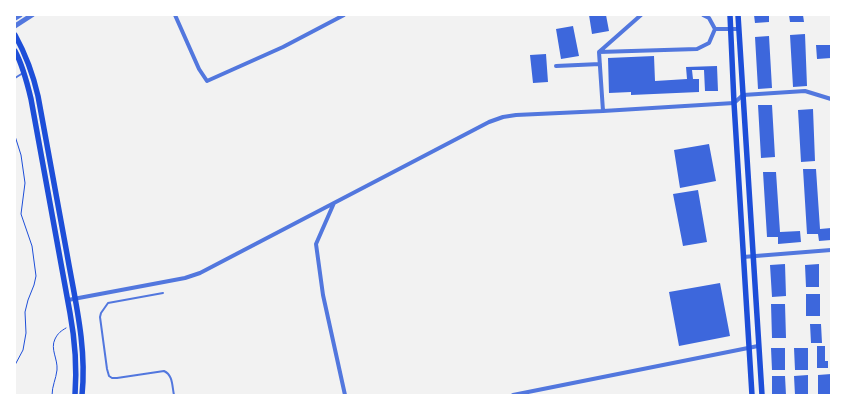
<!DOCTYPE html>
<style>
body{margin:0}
#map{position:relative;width:846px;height:410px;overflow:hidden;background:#f2f2f2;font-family:"Work Sans",sans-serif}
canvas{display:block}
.frame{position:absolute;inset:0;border:16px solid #fff;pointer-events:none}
</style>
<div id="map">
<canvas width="846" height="410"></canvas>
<div class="frame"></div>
</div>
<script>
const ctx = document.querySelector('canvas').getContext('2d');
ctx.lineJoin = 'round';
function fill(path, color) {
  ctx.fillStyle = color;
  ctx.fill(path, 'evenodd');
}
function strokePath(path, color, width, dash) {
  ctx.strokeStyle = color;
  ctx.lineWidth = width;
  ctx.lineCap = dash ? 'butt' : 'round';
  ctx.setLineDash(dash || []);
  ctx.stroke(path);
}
const building = new Path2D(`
 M 589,15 L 606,15 L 609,31 L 592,34 Z
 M 754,15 L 769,15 L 769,22 L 755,23 Z
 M 789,15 L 803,15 L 804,22 L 790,22 Z
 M 573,26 L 579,56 L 561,59 L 556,29 Z
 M 805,34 L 807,86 L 793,87 L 790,35 Z
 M 769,36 L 772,88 L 758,89 L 755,37 Z
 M 816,45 L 831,45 L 831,58 L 817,59 Z
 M 546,54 L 548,82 L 533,83 L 530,55 Z
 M 654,56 L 655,81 L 687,79 L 686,67 L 717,66 L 718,91 L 705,91 L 704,70 L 692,70 L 693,79 L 699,79 L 699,92 L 631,95 L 631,92 L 609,93 L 608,58 Z
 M 758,105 L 772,105 L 775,157 L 761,158 Z
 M 813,109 L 815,161 L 801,162 L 798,110 Z
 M 709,144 L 716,181 L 680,188 L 674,150 Z
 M 803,169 L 816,169 L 820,229 L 831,228 L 831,240 L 819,241 L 818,234 L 807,234 Z
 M 763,172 L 776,172 L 780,232 L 800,231 L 801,242 L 778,244 L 778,237 L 767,237 Z
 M 698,190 L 707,242 L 683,246 L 673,194 Z
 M 785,264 L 786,296 L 772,297 L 770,265 Z
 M 819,264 L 819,287 L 806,287 L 805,265 Z
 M 720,283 L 730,336 L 679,346 L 669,292 Z
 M 806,294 L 820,294 L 820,316 L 806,316 Z
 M 771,304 L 785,304 L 786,338 L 772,338 Z
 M 810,324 L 821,324 L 822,343 L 811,343 Z
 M 817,346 L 825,346 L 825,361 L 828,361 L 828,368 L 817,368 Z
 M 771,348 L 785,348 L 785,370 L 772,370 Z
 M 794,348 L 808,348 L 808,370 L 795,370 Z
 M 831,374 L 831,395 L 818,395 L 818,375 Z
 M 808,375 L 808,395 L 795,395 L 794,376 Z
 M 772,376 L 785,376 L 786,395 L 772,395 Z`);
const path = new Path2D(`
 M 15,136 L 21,155 L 25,183 L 21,214 L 32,246 L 36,276 L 34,285 L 28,300 L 25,312 L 26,333 L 23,350 L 15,365
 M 52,395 C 52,386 56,379 57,370 C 58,359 50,349 55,339 C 58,333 61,331 66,328`);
const service = new Path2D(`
 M 15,78 L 23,73
 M 163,293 L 108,303 L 101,313 L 100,317 L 107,369 L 109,376 L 112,378 L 117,378 L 164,371 C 173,375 172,386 174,395`);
const minor = new Path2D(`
 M 175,15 L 199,69 L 207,81 L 283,47 L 344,15
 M 703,15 L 709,18 L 715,29 L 739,29
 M 599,52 L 697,49 L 709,43 L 715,29
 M 556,66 L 600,64
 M 603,111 L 599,52 L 641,15
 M 334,203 L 316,244 L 323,295 L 345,395
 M 743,257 L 831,250
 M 68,300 L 185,278 L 200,273 L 489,122 L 503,117 L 516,115 L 603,111 L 734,103 L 743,95 L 805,91 L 831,99
 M 513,395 L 758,346`);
const tertiary = new Path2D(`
 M 15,18 L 20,15
 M 15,26 L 32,15`);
const secondary = new Path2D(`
 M 730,15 L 734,103 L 752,395
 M 738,15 L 762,395
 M 15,35 C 26,55 33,74 38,96 C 48,148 57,201 67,254 C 75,300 87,347 82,395
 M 15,51 C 23,66 27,82 31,99 L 70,313 C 75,340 77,368 75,395`);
fill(building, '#3d67dc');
strokePath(path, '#1d4ed8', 1);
strokePath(service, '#5277de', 2);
strokePath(minor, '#5277de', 4);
strokePath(tertiary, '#5277de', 5);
strokePath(secondary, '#1d4ed8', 5.5);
</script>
